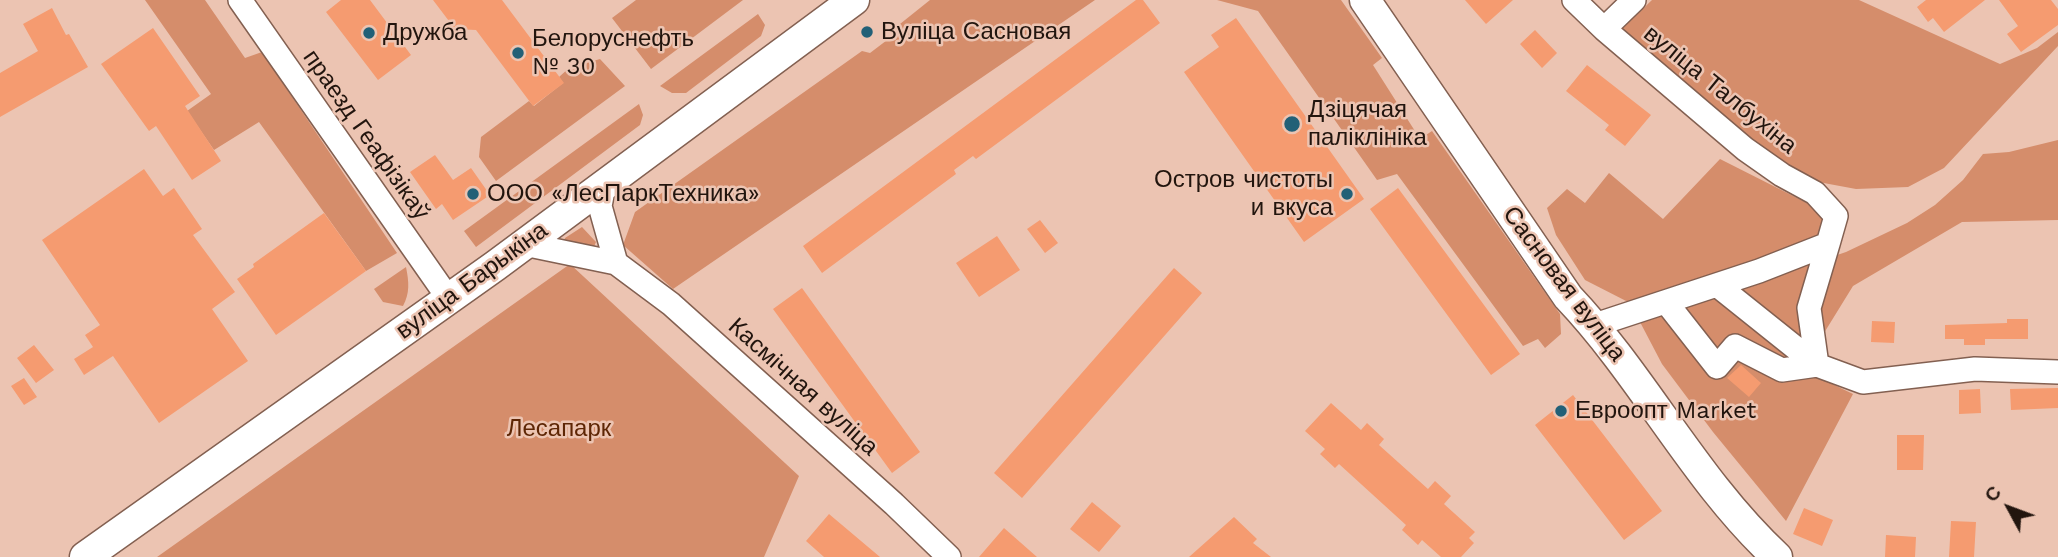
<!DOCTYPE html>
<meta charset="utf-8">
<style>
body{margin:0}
#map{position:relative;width:2058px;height:557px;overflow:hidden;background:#ecc4b2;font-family:"Work Sans",sans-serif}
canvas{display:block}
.north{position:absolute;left:1974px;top:473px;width:70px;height:70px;-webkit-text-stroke:5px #ecc4b2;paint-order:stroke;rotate:311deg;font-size:19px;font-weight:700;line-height:28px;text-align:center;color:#22150e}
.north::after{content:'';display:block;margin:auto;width:24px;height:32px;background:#22150e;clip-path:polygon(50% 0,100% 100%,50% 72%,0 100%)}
</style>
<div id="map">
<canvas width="2058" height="557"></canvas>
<div class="north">С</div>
</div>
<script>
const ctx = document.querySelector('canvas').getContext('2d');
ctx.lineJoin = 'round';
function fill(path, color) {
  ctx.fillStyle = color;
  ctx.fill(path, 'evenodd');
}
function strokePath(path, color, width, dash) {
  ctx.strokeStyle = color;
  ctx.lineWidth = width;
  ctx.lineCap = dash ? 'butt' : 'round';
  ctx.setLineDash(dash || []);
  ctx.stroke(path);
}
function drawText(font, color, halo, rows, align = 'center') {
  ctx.font = font + ' "Work Sans",sans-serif';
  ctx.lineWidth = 5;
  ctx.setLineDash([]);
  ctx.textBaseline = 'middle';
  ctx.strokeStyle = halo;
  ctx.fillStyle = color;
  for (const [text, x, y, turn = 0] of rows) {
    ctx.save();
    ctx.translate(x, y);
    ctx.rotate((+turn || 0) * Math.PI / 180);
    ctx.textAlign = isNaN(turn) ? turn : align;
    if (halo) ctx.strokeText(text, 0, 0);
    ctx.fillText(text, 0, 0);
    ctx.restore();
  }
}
const green = new Path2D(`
 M 145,0 L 205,0 L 245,58 L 262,52 L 397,253 L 366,271 L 259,122 L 214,150 L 187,111 L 211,94 Z
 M 636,0 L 743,0 L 651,69 L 612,18 Z
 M 930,0 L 1095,0 L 673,289 L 623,245 L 635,212 L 862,51 L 870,53 L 899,31 L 900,24 Z
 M 1217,0 L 1341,0 L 1382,58 L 1373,65 L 1420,139 L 1432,131 L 1560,314 L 1561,334 L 1545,348 L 1538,339 L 1523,346 L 1397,174 L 1377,180 L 1258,11 Z
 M 1652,0 L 1859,0 L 2000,64 L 2037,48 L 2058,32 L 2058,46 L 1944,168 L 1908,187 L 1856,189 L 1813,181 L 1756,147 L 1620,31 Z
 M 758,14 L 765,25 L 761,36 L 686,93 L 672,93 L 660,86 Z
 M 600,59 L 625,86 L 496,181 L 479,157 L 481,137 L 529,101 L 534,106 L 563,83 L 559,77 L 569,68 Z
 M 639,104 L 643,115 L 640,125 L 476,247 L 464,231 Z
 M 2058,140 L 2058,220 L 1962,222 L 1853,286 L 1824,333 L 1826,357 L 1824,380 L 1853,394 L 1786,521 L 1713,432 L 1662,364 L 1640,322 L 1846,252 L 1907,223 L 1935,205 L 1963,180 L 1983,154 L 2009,152 Z
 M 1720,159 L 1813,206 L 1826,215 L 1819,237 L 1632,304 L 1585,280 L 1556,235 L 1547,208 L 1567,189 L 1585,203 L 1609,173 L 1663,219 Z
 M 582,227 L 596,242 L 593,249 L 564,241 L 565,238 Z
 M 570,264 L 799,476 L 764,557 L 157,557 Z
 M 406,267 C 409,282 410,293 403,306 L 383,302 L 374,289 Z`);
const building = new Path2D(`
 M 341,0 L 370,0 L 411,55 L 378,80 L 326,12 Z
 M 433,0 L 502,0 L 564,83 L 533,106 L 476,30 L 455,29 Z
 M 1136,0 L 1143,0 L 1160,23 L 976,159 L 973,156 L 954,170 L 956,174 L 822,273 L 803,246 Z
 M 1465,0 L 1513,0 L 1486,24 Z
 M 1926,0 L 1985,0 L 1944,32 L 1933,18 L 1928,22 L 1917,7 Z
 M 1999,0 L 2051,0 L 2058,9 L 2058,25 L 2021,52 L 2007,34 L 2018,26 Z
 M 52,8 L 66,35 L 69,34 L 88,67 L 0,117 L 0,73 L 38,51 L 23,24 Z
 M 1236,18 L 1364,199 L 1304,242 L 1184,72 L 1219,47 L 1211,35 Z
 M 153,28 L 200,96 L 185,106 L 221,161 L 192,180 L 156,126 L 149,131 L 101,64 Z
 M 1535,30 L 1557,53 L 1542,68 L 1520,44 Z
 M 1587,65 L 1651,115 L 1625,146 L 1605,130 L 1609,125 L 1566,91 Z
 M 435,155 L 453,180 L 471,168 L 490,195 L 453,220 L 442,204 L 436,209 L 410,172 Z
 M 144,169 L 163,196 L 174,188 L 202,229 L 193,235 L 235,292 L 212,309 L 248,361 L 159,423 L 113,356 L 84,375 L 74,359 L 93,347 L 85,335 L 100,325 L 42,240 Z
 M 1398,188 L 1520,354 L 1491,375 L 1370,209 Z
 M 324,213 L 366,271 L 276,335 L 237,279 L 254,267 L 253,264 Z
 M 1040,220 L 1058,243 L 1045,253 L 1027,229 Z
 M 997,236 L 1020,270 L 979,297 L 956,263 Z
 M 1174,268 L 1202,293 L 1022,498 L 994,473 Z
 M 802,288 L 920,452 L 892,473 L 773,309 Z
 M 2007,319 L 2028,319 L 2028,339 L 1985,339 L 1985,345 L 1964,345 L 1964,339 L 1945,339 L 1945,325 L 2007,323 Z
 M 1872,321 L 1895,322 L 1894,343 L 1871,342 Z
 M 34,345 L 54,370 L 36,383 L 17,358 Z
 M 1741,365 L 1761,383 L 1749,397 L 1727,378 Z
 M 24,378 L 37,397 L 24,405 L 11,386 Z
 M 2058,388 L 2058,408 L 2011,410 L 2010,389 Z
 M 1980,389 L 1981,413 L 1959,414 L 1959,390 Z
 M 1573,395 L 1662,511 L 1624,540 L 1535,425 Z
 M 1331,403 L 1361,430 L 1367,423 L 1384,439 L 1379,445 L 1428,489 L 1435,481 L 1451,496 L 1444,504 L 1475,532 L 1469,538 L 1474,543 L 1461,557 L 1441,557 L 1422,540 L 1418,545 L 1402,530 L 1406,525 L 1339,464 L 1335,468 L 1320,454 L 1325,449 L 1305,431 Z
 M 1897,435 L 1924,435 L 1923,470 L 1897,470 Z
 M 1092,502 L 1121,526 L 1099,552 L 1070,529 Z
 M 1804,508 L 1833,520 L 1822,546 L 1793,534 Z
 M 829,514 L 880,557 L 824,557 L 806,541 Z
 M 1234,517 L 1257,539 L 1253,543 L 1271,557 L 1189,557 Z
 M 1951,521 L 1976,522 L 1974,557 L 1949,557 Z
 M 1004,528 L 1037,557 L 979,557 Z
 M 1886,535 L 1916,537 L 1915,557 L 1885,557 Z`);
const minor = new Path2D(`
 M 240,0 L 449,299
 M 1574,0 L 1604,29 L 1745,149 L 1782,175 L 1815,193 L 1836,216 L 1828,244 L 1759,271 L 1595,325
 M 1604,29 L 1634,0
 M 524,244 L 616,263 L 600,206 L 604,185
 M 616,263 L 671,304 L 894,504 L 949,557
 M 1717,285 L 1817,365 L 1863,382 L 1975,369 L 2058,372
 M 1666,302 L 1717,367 L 1735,346 L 1782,370 L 1817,365 L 1809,308 L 1828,244`);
const major = new Path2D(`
 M 1365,0 L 1568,297 C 1644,377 1695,481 1777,557
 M 85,557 L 495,266 L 854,0`);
const markers = [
 [867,32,7,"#226077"],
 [369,33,7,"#226077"],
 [518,53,7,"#226077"],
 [1292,124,9,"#226077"],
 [473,194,7,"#226077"],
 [1347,194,7,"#226077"],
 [1561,411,7,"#226077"]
];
const poiNames = [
 ["Вуліца Сасновая",881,32],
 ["Дружба",383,33],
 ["Белоруснефть",532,39],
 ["№ 30",532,67],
 ["Дзіцячая",1308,110],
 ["паліклініка",1308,138],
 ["Остров чистоты",1333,180,"right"],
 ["и вкуса",1333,208,"right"],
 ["ООО «ЛесПаркТехника»",487,194],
 ["Евроопт Market",1575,411]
];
const streetNames = [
 ["вуліца Талбухіна",1720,90,39],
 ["праезд Геафізікаў",366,135,55],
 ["вуліца Барыкіна",472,281,-36],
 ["Сасновая вуліца",1564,284,53],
 ["Касмічная вуліца",803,387,42]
];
const parkNames = [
 ["Лесапарк",559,429]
];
fill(green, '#d58d6b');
fill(building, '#f59b70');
strokePath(minor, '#836051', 26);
strokePath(major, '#836051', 33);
strokePath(minor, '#fff', 23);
strokePath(major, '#fff', 30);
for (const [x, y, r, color] of markers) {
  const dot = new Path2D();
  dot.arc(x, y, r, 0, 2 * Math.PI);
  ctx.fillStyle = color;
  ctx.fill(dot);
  strokePath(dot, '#ecc4b2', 2.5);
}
drawText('24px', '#22150e', '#ecc4b2', poiNames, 'left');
drawText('24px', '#22150e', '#ecc4b2', streetNames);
drawText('24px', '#5e2605', '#ecc4b2', parkNames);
</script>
